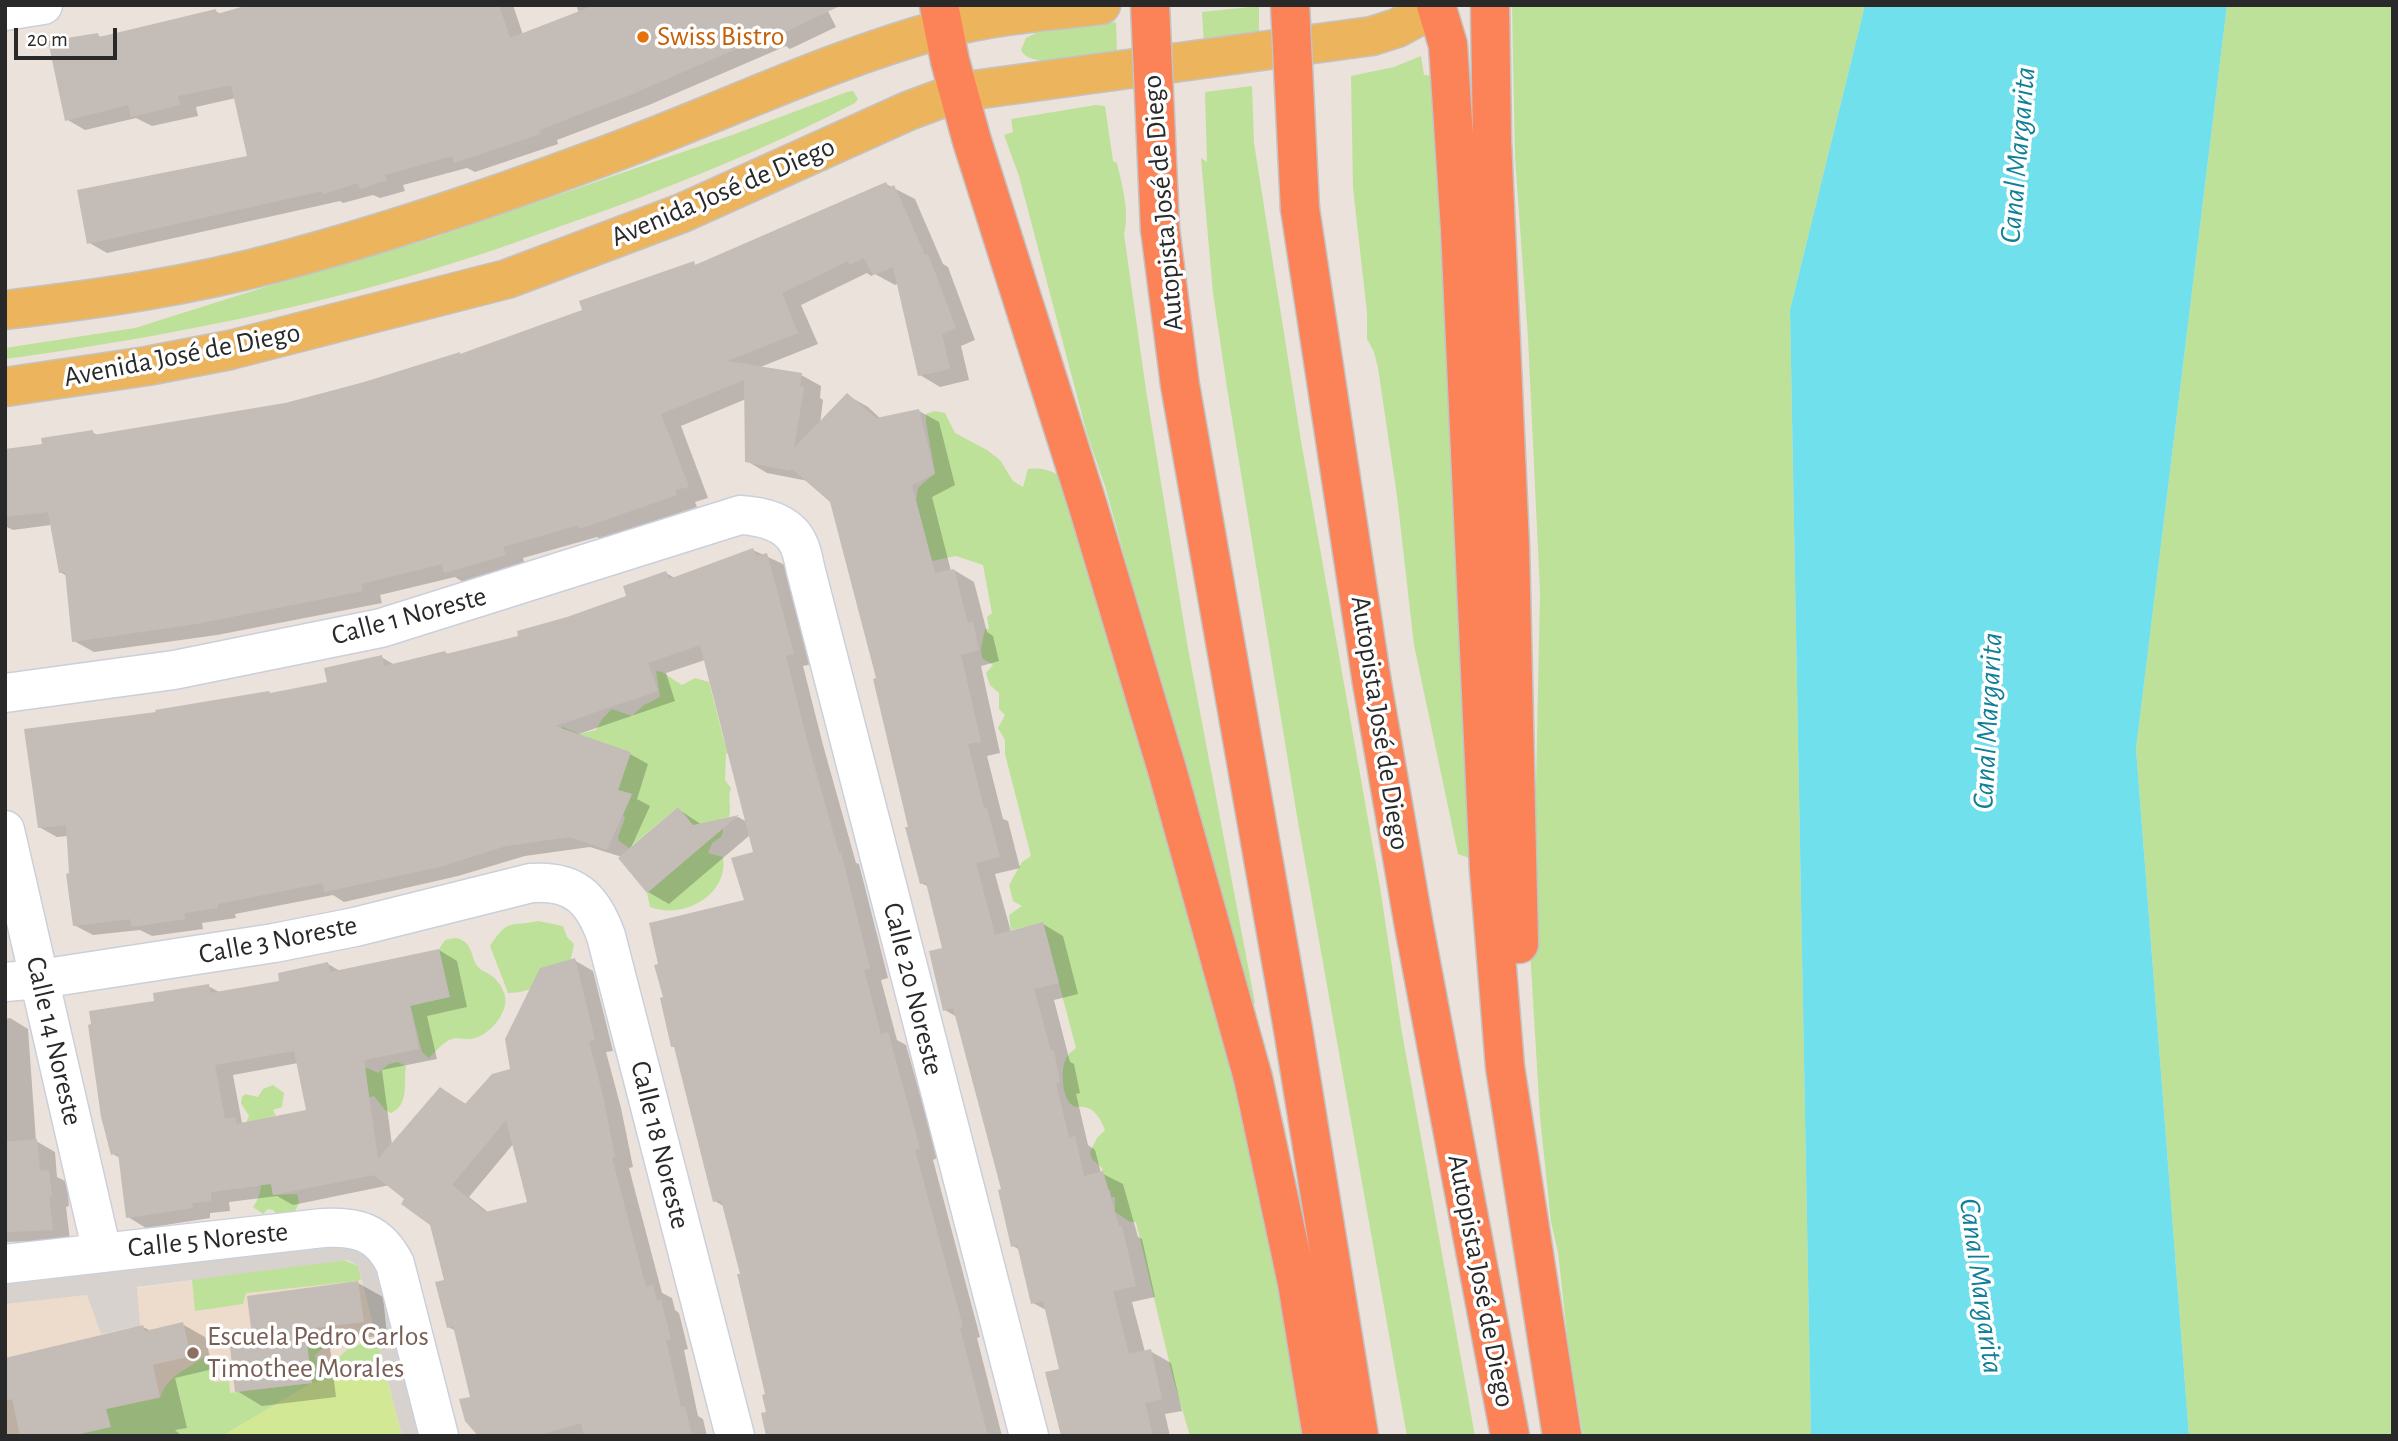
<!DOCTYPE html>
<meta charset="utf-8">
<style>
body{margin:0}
#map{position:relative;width:2398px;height:1441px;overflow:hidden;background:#ebe2db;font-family:"Alegreya Sans",sans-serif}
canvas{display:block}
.frame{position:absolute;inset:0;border:7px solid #292929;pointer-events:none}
.scale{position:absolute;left:14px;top:28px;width:103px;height:32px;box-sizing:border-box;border:4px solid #292929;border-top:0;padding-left:9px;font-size:21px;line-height:24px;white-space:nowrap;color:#292929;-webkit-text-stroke:5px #fff;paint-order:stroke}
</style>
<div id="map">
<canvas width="2398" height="1441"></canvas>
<div class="frame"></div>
<div class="scale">20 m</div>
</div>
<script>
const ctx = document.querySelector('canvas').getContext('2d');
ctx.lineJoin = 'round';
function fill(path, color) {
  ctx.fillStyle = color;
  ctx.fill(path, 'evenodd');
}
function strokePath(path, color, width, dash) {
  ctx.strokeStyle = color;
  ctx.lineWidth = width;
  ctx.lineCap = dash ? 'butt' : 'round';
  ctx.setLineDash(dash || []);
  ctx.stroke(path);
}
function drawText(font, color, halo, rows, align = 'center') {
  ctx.font = font + ' "Alegreya Sans",sans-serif';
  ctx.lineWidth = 7;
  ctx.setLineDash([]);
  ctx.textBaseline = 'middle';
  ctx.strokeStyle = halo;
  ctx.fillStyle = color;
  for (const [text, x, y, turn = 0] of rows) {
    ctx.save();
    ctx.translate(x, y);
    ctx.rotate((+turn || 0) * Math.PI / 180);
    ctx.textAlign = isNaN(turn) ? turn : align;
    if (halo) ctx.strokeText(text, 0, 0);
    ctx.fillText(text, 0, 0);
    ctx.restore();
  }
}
const education = new Path2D(`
 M 342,1259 L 358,1266 L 402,1436 L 5,1436 L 5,1303 L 97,1294 Z`);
const green = new Path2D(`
 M 1512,5 L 1865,5 L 1790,310 L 1811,1436 L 1583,1436 L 1568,1343 L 1558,1252 L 1551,1222 L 1540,1117 L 1528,916 L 1536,787 L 1540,592 L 1528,338 L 1515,158 Z
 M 2227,5 L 2393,5 L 2393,1436 L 2189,1436 L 2136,749 Z
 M 1259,6 L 1259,36 L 1204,44 L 1202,12 Z
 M 1116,22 L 1117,54 C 1097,57 1030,71 1021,50 L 1026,38 L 1036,33 Z
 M 1421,56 L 1424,75 L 1433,76 L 1440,241 L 1445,275 L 1475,860 L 1458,854 L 1414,645 L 1397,496 L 1378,368 L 1374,352 L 1367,339 L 1367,313 L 1353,188 L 1351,76 L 1394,67 Z
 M 1252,86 L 1254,143 L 1301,441 L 1380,887 L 1402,1033 L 1475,1436 L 1407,1436 L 1298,822 L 1227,388 L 1213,293 L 1201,158 L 1207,162 L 1205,92 Z
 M 853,91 L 858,99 L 855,103 C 760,152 662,191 561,226 C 530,237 498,249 466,259 C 317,307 160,338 5,359 L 5,348 L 135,328 L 300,276 L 430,239 L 735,134 L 847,92 Z
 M 1096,105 L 1105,106 L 1113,161 L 1117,163 C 1122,185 1130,212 1124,234 L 1146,390 L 1187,643 L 1255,1003 L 1250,1006 L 1177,737 L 1151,652 L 1105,486 L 1087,434 L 1019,176 L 1004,135 L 1013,132 L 1011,119 Z
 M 934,411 L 945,413 L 955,433 L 987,450 L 1000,460 L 1013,481 L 1023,487 L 1028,469 C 1045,467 1054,472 1068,481 L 1207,954 L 1313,1436 L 1190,1436 L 1173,1378 L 1136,1222 L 1130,1222 L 1115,1212 L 1115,1197 L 1111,1197 L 1110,1190 L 1107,1190 L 1102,1168 L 1092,1159 L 1090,1152 L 1097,1138 L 1105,1130 C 1101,1120 1095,1108 1083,1107 C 1077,1106 1077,1108 1072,1105 C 1062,1098 1061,1071 1065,1061 C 1067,1055 1071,1052 1076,1048 L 1043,923 L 1011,930 L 1009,915 L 1022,906 L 1013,901 L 1009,885 L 1022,862 L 1031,856 L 1005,754 L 1005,740 L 998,728 L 1005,715 L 999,709 L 999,693 L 990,685 L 986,673 L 993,665 L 982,658 L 981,648 L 985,629 L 989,629 L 987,617 L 992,613 L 983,565 L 956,556 L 932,561 L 916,501 L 918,488 L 935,473 L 926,422 L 926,414 Z
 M 656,671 L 662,672 L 682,685 L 695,678 L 709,682 L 724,741 L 739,739 L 742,750 L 726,754 L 725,780 L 731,788 C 727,798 732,806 729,817 L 720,819 L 723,831 L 721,837 L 712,843 L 708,853 L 723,857 C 729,895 683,920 650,907 L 647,893 L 706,842 L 678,807 L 629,848 L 619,841 L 618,837 L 625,818 L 623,815 L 632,794 L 618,790 L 631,752 L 555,731 L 563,727 L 579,734 L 596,730 L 602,719 L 612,709 L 632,716 L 644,705 L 660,697 Z
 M 538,921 L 563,926 L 567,937 L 574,944 L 569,968 C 550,979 532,993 508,993 L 490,946 C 510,916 509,928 538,921 Z
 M 456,938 C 478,943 467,964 485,972 C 495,976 502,985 505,996 C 509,1013 488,1037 471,1039 C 464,1040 457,1036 449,1040 C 442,1044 435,1052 429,1058 L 422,1052 L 408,996 L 449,997 L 439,949 L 445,940 Z
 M 398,1062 L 406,1066 C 403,1082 410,1105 391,1113 L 385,1110 L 374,1096 L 364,1099 L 356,1072 L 368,1068 L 378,1073 L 389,1064 Z
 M 273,1085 L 284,1093 L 282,1107 L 273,1110 L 276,1116 L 259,1120 L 273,1195 L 297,1194 L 299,1203 L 295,1211 L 280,1217 L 273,1210 L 268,1209 L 263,1214 L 253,1207 C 271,1184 255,1155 242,1133 L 249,1116 L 241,1103 L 242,1097 L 245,1094 L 258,1097 L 263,1089 Z
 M 342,1259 L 358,1266 L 361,1279 L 358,1281 L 246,1293 L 243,1304 L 195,1311 L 192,1279 Z
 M 318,1334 L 327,1345 L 314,1356 L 325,1370 L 349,1348 L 377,1339 L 384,1368 L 312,1383 L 222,1436 L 71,1436 L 110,1427 L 106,1409 L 160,1398 C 168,1374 189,1369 208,1354 L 214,1382 L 229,1381 L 230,1393 L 311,1383 L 306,1335 Z`);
const pitch = new Path2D(`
 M 384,1368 L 402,1436 L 222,1436 L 312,1383 Z`);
const plaza = new Path2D(`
 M 337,1237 L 372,1249 L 425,1436 L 402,1436 L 358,1266 L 348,1260 L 137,1287 L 140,1326 L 101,1334 L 87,1295 L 5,1304 L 5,1280 Z`);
const water = new Path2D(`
 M 1865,5 L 2227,5 L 2136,749 L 2189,1436 L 1811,1436 L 1790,310 Z`);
const shadow = new Path2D(`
 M 255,5 L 513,5 L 523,35 L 579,13 L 576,5 L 825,5 L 836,27 L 790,49 L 786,46 L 649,105 L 557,140 L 558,144 L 475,172 L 467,168 L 403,185 L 405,191 L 380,198 L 373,195 L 343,203 L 340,201 L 107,253 L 88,242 L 249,157 L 236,98 L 196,107 L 198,116 L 152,126 L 136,118 L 85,130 L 66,119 L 98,35 L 102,38 L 215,11 L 221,14 Z
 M 886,184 L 915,199 L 943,264 L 948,267 L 975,340 L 961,346 L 969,380 L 940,387 L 920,375 L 898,284 L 895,285 L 875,274 L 871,276 L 867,273 L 801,305 L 818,344 L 758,368 L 801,375 L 821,386 L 820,398 L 823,400 L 820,424 L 847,395 L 868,407 L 881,419 L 919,411 L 939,422 L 955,485 L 932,497 L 951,571 L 954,570 L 974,582 L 987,632 L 993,636 L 999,661 L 981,666 L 1000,753 L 987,756 L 1003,819 L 1008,821 L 1020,868 L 995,874 L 1011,932 L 1043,924 L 1063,936 L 1078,994 L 1054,1000 L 1070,1062 L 1074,1064 L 1080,1093 L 1076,1094 L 1088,1145 L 1095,1150 L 1101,1173 L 1123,1184 L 1138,1237 L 1142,1239 L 1155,1297 L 1132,1302 L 1145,1352 L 1150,1351 L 1171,1363 L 1182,1411 L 1165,1414 L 1170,1436 L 1063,1436 L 1061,1370 L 1046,1310 L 1033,1303 L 1020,1250 L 1013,1246 L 1003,1190 L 957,1017 L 945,1010 L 944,949 L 929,887 L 921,883 L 878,679 L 832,501 L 808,481 L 767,473 L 747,461 L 746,399 L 681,426 L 708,498 L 695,502 L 697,507 L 601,539 L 597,537 L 523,558 L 525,566 L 466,584 L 455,577 L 380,595 L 382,603 L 217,635 L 94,652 L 74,641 L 67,576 L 60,572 L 55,536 L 52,535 L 51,525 L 13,530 L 5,526 L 5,450 L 44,445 L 92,432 L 99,436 L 285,404 L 462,355 L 585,311 L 693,263 L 697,266 Z
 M 753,550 L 785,565 L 812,664 L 803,666 L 823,745 L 856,863 L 859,864 L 888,978 L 881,980 L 897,1040 L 906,1045 L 925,1112 L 937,1158 L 933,1160 L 980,1337 L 977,1338 L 1002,1436 L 772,1436 L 767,1396 L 742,1275 L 725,1207 L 715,1201 L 676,1048 L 673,1046 L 746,902 L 755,853 L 750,835 L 669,904 L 648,892 L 622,857 L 590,847 L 525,856 L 458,876 L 344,902 L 333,895 L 235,914 L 236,918 L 202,923 L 203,929 L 152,936 L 140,930 L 93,935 L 74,925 L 68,836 L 57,837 L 39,827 L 158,714 L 329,683 L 381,657 L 395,665 L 445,652 L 449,655 L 520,637 L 628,597 L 666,573 L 675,578 ZM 705,660 L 747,822 L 738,817 L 702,825 L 678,809 L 630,850 L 650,806 L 637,799 L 648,764 L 630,754 L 576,735 L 675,701 L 666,673 Z
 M 439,950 L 457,961 L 467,1007 L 427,1016 L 437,1059 L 382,1070 L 392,1145 L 441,1089 L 466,1104 L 512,1070 L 574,960 L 593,971 L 613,1051 L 606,1052 L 621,1108 L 633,1167 L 629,1168 L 662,1293 L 672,1298 L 675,1310 L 679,1313 L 688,1349 L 684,1350 L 698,1416 L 703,1419 L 707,1436 L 480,1436 L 456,1331 L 448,1327 L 447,1281 L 432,1224 L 390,1185 L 293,1205 L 277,1196 L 229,1202 L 230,1211 L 210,1213 L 210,1218 L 146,1228 L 128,1217 L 120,1158 L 113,1154 L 156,1003 L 208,986 L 221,993 L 281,982 L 328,964 L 340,971 ZM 298,1063 L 308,1112 L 242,1123 L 233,1075 ZM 514,1143 L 529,1203 L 489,1213 L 469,1197 Z
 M 10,1018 L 28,1029 L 36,1141 L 55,1152 L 57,1177 L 67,1182 L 69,1206 L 66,1207 L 70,1240 L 5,1242 L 5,1019 Z
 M 358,1283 L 383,1297 L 387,1335 L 338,1341 L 338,1347 L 330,1348 L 336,1397 L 262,1406 L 237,1391 L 255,1346 Z
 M 182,1324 L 205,1337 L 213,1369 L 175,1378 L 187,1428 L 175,1430 L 182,1436 L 5,1436 L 5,1360 L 143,1327 L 151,1331 Z`);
const building = new Path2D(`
 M 248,5 L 499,5 L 510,38 L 595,5 L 842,5 L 770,39 L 768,35 L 630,95 L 539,130 L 540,134 L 454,163 L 452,156 L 385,175 L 387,180 L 360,189 L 358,183 L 323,194 L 322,191 L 87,244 L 77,190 L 247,156 L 231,85 L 178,96 L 180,105 L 131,117 L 128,105 L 65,121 L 48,41 L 98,33 L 99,37 L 216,9 L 217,14 Z
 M 886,182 L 889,188 L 894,185 L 925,255 L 928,254 L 956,328 L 942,334 L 950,369 L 918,376 L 893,267 L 873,275 L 864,258 L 849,265 L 848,261 L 782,293 L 798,333 L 727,361 L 802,373 L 800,386 L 804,387 L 794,448 L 847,393 L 876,418 L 919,409 L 935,474 L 912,485 L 935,573 L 954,569 L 968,623 L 973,622 L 979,650 L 961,655 L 981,742 L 968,744 L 984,808 L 987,808 L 1000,857 L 976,863 L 995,935 L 1043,922 L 1059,983 L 1034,989 L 1051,1051 L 1054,1051 L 1060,1082 L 1056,1083 L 1069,1138 L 1075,1136 L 1084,1176 L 1103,1171 L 1119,1226 L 1122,1226 L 1136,1286 L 1113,1291 L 1129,1354 L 1151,1349 L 1162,1399 L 1145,1403 L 1153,1436 L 1061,1436 L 1045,1372 L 1059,1369 L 1043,1301 L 1031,1304 L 1017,1245 L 1011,1247 L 998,1190 L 1001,1189 L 953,1008 L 943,1011 L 929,951 L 942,948 L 926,883 L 920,884 L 905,827 L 908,827 L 873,679 L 876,678 L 830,502 L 791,468 L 791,471 L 745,462 L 744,380 L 661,414 L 689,487 L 675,490 L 677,495 L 579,529 L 578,525 L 503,547 L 506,555 L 444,573 L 442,564 L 361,584 L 363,591 L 196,624 L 72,642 L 65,572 L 59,573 L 48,512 L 5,517 L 5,449 L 42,444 L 41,438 L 93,430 L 93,435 L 285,403 L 361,383 L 460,352 L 460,354 L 582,310 L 579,301 L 694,261 L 695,265 Z
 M 753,548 L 756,556 L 767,553 L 794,654 L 786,656 L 805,733 L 839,853 L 841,852 L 870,968 L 864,970 L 881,1034 L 888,1032 L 920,1148 L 915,1150 L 963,1327 L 960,1328 L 988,1436 L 766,1436 L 761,1413 L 766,1412 L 762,1395 L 765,1394 L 737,1274 L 740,1274 L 721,1200 L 713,1202 L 674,1047 L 671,1047 L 660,998 L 663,997 L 654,965 L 658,964 L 649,923 L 744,900 L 731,858 L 753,852 L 700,645 L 648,663 L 658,691 L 555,726 L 631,752 L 618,790 L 632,794 L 607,850 L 570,837 L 506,846 L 439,867 L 324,892 L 323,883 L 218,904 L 218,908 L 184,913 L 185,919 L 132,927 L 130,919 L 73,926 L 66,874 L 69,873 L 66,825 L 38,828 L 24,729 L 156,712 L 155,710 L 269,691 L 270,693 L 327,682 L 324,668 L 382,655 L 384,666 L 445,651 L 446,654 L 518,636 L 517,631 L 567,617 L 626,596 L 623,586 L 666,571 L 669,579 Z
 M 678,807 L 693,825 L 739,815 L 647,893 L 618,858 Z
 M 439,949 L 450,997 L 410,1006 L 419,1049 L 364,1060 L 378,1159 L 440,1087 L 465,1104 L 492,1074 L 510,1069 L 505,1039 L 540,968 L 575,958 L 595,1040 L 589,1042 L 603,1096 L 615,1157 L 612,1158 L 646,1287 L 653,1285 L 657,1301 L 661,1300 L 671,1339 L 666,1340 L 681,1407 L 685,1406 L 692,1436 L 584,1436 L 581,1423 L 535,1436 L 478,1436 L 465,1421 L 459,1399 L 470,1397 L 453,1326 L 447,1328 L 435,1282 L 444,1280 L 430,1225 L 401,1204 L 404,1199 L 374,1175 L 273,1195 L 271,1184 L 211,1192 L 211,1201 L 192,1203 L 193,1208 L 126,1218 L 118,1153 L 111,1155 L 101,1117 L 88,1025 L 91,1024 L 89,1011 L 154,1001 L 153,993 L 209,984 L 210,993 L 279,981 L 278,973 L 328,962 L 330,972 ZM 294,1051 L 306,1110 L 236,1124 L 235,1117 L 225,1119 L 215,1065 ZM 506,1120 L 527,1202 L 485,1212 L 452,1185 Z
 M 37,1139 L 40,1171 L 49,1170 L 52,1196 L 49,1197 L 53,1230 L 5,1232 L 5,1142 Z
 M 358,1281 L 364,1322 L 314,1328 L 314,1334 L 306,1335 L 312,1383 L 235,1392 L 230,1347 L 253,1344 L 247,1296 Z
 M 183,1322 L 191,1356 L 153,1365 L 160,1397 L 106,1409 L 111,1427 L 71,1436 L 20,1436 L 12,1399 L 5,1401 L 5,1358 L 143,1325 L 145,1331 Z`);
const minor = new Path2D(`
 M 5,11 L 43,5
 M 5,693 L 174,670 L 381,628 L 740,515 C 761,516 788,522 798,543 C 803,552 804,565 807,575 L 1029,1436
 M 5,830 L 102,1252
 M 5,982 L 40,979 L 274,943 L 355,927 L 531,883 C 573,880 592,897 606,936 L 735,1436
 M 5,1264 L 323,1228 C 357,1226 379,1232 395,1264 L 439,1436`);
const major = new Path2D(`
 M 5,310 C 98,299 191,286 282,261 C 387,233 491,198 593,160 C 710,118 822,62 942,29 C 993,15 1048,11 1101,5
 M 5,387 L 147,366 L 230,350 L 507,279 L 682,213 L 908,111 L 959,92 L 1372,36 L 1397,28 L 1436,7`);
const highway = new Path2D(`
 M 939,5 L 950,61 L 972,141 L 1087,503 L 1168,773 L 1253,1078 L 1297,1283 L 1322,1436
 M 1436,5 L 1448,45 L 1460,229 L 1489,870 L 1505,1067 L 1562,1436
 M 1490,5 L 1492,141 L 1510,547 L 1519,944
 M 1300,209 L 1372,683 L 1414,926 L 1510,1436
 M 1160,229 L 1180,385 L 1293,1029 L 1359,1436`);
const highwayBridge = new Path2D(`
 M 1150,5 L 1160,229
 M 1290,5 L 1300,209`);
const markers = [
 [643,37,7,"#e8710a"],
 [193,1353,7,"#8d6e63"]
];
const foodNames = [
 ["Swiss Bistro",657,37]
];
const streetNames = [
 ["Avenida José de Diego",723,192,-23],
 ["Autopista José de Diego",1163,203,-95],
 ["Avenida José de Diego",182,355,-11],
 ["Calle 1 Noreste",409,616,-15],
 ["Autopista José de Diego",1380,723,81],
 ["Calle 3 Noreste",278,940,-11],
 ["Calle 20 Noreste",913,989,76],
 ["Calle 14 Noreste",54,1041,77],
 ["Calle 18 Noreste",660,1145,76],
 ["Calle 5 Noreste",208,1240,-6],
 ["Autopista José de Diego",1481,1281,79]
];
const educationNames = [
 ["Escuela Pedro Carlos",207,1337],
 ["Timothee Morales",207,1369]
];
const waterNames = [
 ["Canal Margarita",2018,155,-85],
 ["Canal Margarita",1988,721,-87],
 ["Canal Margarita",1981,1286,82]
];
fill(education, '#eddccb');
fill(green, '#bde199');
fill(pitch, '#d3e895');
fill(plaza, '#d8d2ce');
fill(water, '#70e0ec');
fill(shadow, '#0003');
fill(building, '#c4bdb7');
strokePath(minor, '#cad0db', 41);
strokePath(major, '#c3c3c3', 41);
strokePath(highway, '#c3c3c3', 41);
strokePath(minor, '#fff', 38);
strokePath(major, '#edb45e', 38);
strokePath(highway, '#fb8357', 38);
strokePath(highwayBridge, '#c3c3c3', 41, []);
strokePath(highwayBridge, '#fb8357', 38);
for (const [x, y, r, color] of markers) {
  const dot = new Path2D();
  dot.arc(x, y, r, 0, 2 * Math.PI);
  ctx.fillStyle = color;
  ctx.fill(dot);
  strokePath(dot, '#fff', 2.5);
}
drawText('28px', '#c56008', '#fff', foodNames, 'left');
drawText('28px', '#292929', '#fff', streetNames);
drawText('28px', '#785e54', '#fff', educationNames, 'left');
drawText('italic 30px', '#107f97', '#fff', waterNames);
</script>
